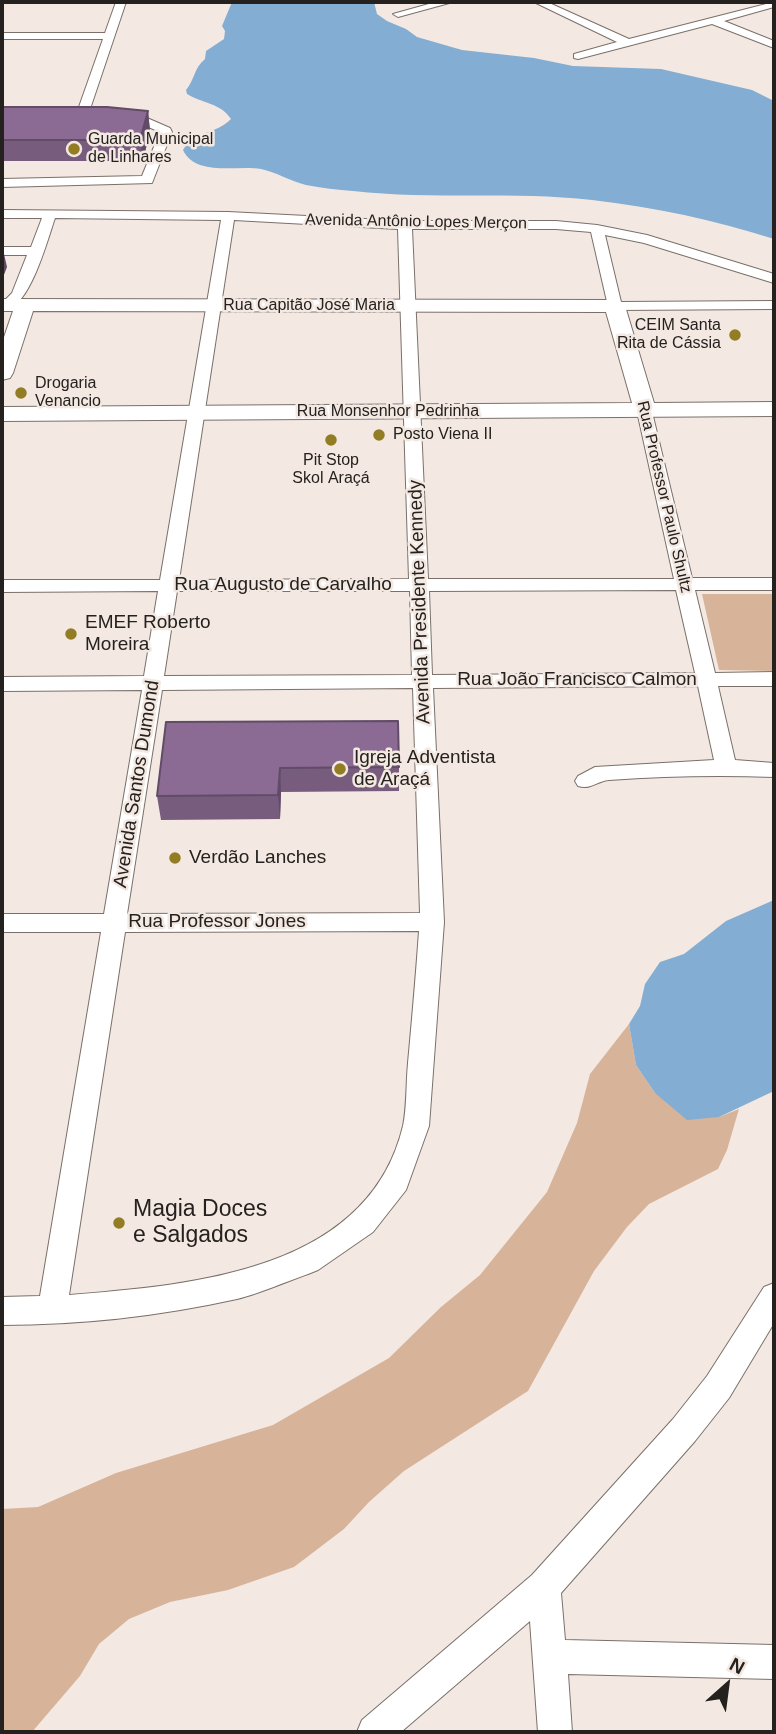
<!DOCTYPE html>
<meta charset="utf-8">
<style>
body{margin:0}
#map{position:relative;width:776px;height:1734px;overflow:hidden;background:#f4e9e2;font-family:Helvetica,sans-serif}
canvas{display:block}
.frame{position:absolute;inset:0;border:4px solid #25211e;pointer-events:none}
.north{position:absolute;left:692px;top:1650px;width:70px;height:70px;-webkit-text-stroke:5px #f4e9e2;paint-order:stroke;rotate:28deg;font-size:19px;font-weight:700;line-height:28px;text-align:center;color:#25211e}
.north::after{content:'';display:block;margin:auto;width:24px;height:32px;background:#25211e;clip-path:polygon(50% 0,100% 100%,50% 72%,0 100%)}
</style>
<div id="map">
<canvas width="776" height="1734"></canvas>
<div class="frame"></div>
<div class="north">N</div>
</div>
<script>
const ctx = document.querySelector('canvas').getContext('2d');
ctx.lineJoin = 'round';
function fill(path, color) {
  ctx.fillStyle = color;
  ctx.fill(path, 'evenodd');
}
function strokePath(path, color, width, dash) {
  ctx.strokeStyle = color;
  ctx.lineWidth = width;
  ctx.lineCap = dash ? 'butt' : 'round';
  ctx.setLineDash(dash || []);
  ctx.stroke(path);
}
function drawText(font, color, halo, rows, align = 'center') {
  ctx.font = font + ' Helvetica,sans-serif';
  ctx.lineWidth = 5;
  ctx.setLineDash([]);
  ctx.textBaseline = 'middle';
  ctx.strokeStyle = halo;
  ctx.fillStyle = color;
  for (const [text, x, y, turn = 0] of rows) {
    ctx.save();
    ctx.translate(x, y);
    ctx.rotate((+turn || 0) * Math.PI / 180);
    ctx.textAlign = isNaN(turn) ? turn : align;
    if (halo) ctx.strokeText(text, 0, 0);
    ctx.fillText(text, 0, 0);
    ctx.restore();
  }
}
const green = new Path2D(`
 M 702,594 L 774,594 L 774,671 L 719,670 Z
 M 629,1024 L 636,1065 L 655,1093 L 719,1117 L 739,1109 L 727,1150 L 718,1169 L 649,1204 L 627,1227 L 594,1271 L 528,1391 L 404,1471 L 369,1502 L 344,1529 L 294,1567 L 228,1590 L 170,1602 L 129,1619 L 99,1644 L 80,1676 L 32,1732 L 2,1732 L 2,1509 L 38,1507 L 116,1473 L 273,1425 L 389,1358 L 441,1307 L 480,1275 L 547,1192 L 577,1123 L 590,1074 Z`);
const water = new Path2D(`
 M 232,2 L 374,2 L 377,14 L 387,21 L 406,29 L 417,37 L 462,50 L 534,58 L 573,66 L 661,69 L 752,90 L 774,101 L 774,239 C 715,220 654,207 592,200 C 513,191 433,200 353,191 C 338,190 321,188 306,185 C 290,181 276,172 261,169 C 237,165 196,177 183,150 C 194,131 217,134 231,119 C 221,103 201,103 187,94 L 186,90 C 195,79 194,68 205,59 L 206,51 L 224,39 L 225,31 L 222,26 Z
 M 774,900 L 774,1091 L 719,1117 L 687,1120 L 655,1093 L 636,1065 L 629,1024 L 640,1006 L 645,984 L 660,962 L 684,954 L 726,921 Z`);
const street = new Path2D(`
 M 116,2 L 126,2 L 86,121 L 76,124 L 74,121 L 103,39 L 2,39 L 2,33 L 105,33 Z
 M 436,2 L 453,2 L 398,17 L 393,14 Z
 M 534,2 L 547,2 L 629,39 L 774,2 L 774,7 L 724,21 L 774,41 L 774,48 L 712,24 L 578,59 L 574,58 L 574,54 L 617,42 Z
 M 118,117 L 147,118 L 170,128 L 172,132 L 152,183 L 2,187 L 2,179 L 142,176 L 160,132 L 146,126 L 114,124 L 114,118 Z
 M 2,210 L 228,212 L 405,221 L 556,221 L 597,225 L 647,235 L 774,274 L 774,283 L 644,243 L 605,235 L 621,302 L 774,301 L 774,309 L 615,310 L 608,306 L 591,232 L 556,229 L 412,229 L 428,579 L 674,579 L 637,411 L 645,406 L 651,408 L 692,578 L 774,578 L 774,590 L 695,590 L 715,673 L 774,672 L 774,686 L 718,686 L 735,760 L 774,763 L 774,777 C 719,775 664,776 609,780 C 597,781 591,790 578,786 L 575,781 L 578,776 L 595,767 L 714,760 L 698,686 L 433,688 L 444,922 L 429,1126 L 406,1190 L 373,1232 L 318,1270 L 308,1274 C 285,1282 261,1293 237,1299 C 160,1316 80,1325 2,1325 L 2,1297 L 40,1296 L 101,932 L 2,932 L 2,914 L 104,914 L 142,690 L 2,691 L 2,677 L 144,676 L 158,591 L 2,592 L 2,580 L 160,580 L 221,220 L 55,218 C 48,238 28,314 3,308 L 2,303 L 12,293 L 27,255 L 2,255 L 2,247 L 31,247 L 42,218 L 2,218 ZM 234,220 L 398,229 L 409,579 L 179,580 ZM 676,590 L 695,673 L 432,675 L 429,591 ZM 177,591 L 410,591 L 412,675 L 164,676 ZM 413,688 L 420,913 L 127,914 L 162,690 ZM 419,931 C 416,975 412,1019 408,1063 C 406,1083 407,1107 403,1126 C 368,1272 191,1285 69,1295 L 125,932 Z
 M 774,1283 L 774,1323 L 729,1398 L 695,1441 L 561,1593 L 565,1640 L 774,1645 L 774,1679 L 568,1674 L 572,1732 L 538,1732 L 530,1621 L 401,1732 L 357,1732 L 362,1720 L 532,1575 L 673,1419 L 707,1376 L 764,1287 Z`);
const secondary = new Path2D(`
 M 2,299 L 615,300 L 622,302 L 625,306 L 654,403 L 774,402 L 774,416 L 2,421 L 2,407 L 632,403 L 606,312 L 33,311 L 13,373 L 10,378 L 2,380 L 2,343 L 13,311 L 2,311 Z`);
const wall = new Path2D(`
 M 2,107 L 148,111 L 150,131 L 143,161 L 2,161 Z
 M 166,722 L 399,767 L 399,791 L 281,792 L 280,819 L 161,820 L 157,796 Z`);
const shadedWall = new Path2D(`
 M 148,111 L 150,131 L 143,161 L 140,140 Z
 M 2,245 L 7,267 L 2,280 Z
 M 280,768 L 281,792 L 280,819 L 278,795 Z`);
const building = new Path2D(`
 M 2,107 L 107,107 L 148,111 L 140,140 L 2,140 Z
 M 398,721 L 399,767 L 280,768 L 278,795 L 157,796 L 166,722 Z`);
const markers = [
 [74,149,7,"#937d24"],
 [735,335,7,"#937d24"],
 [21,393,7,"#937d24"],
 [379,435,7,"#937d24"],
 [331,440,7,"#937d24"],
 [71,634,7,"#937d24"],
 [340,769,7,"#937d24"],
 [175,858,7,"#937d24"],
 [119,1223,7,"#937d24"]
];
const farPoinames = [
 ["Guarda Municipal",88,140],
 ["de Linhares",88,158],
 ["CEIM Santa",721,326,"right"],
 ["Rita de Cássia",721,344,"right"],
 ["Drogaria",35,384],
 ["Venancio",35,402],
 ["Posto Viena II",393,435],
 ["Pit Stop",331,461,"center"],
 ["Skol Araçá",331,479,"center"]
];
const farStreetnames = [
 ["Avenida Antônio Lopes Merçon",416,222,1],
 ["Rua Capitão José Maria",309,306],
 ["Rua Monsenhor Pedrinha",388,412],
 ["Rua Professor Paulo Shultz",664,497,77]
];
const streetNames = [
 ["Rua Augusto de Carvalho",283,585],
 ["Avenida Presidente Kennedy",420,602,-92],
 ["Rua João Francisco Calmon",577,680],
 ["Avenida Santos Dumond",137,784,-81],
 ["Rua Professor Jones",217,922]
];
const poiNames = [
 ["EMEF Roberto",85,623],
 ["Moreira",85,645],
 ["Igreja Adventista",354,758],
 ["de Araçá",354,780],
 ["Verdão Lanches",189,858]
];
const nearPoinames = [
 ["Magia Doces",133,1210],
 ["e Salgados",133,1236]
];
fill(green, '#d7b39a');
fill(water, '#83add2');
strokePath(street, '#7a7069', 2);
strokePath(secondary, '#7a7069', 2);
fill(street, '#fff');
fill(secondary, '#fff');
fill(wall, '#785c7e');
fill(shadedWall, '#614b67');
fill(building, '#8b6b93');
strokePath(building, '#614b67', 2);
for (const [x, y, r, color] of markers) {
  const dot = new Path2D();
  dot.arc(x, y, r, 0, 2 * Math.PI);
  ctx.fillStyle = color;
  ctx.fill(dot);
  strokePath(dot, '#f4e9e2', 2.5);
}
drawText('16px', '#25211e', '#f4e9e2', farPoinames, 'left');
drawText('16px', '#25211e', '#f4e9e2', farStreetnames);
drawText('19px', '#25211e', '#f4e9e2', streetNames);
drawText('19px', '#25211e', '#f4e9e2', poiNames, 'left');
drawText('23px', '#25211e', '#f4e9e2', nearPoinames, 'left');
</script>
